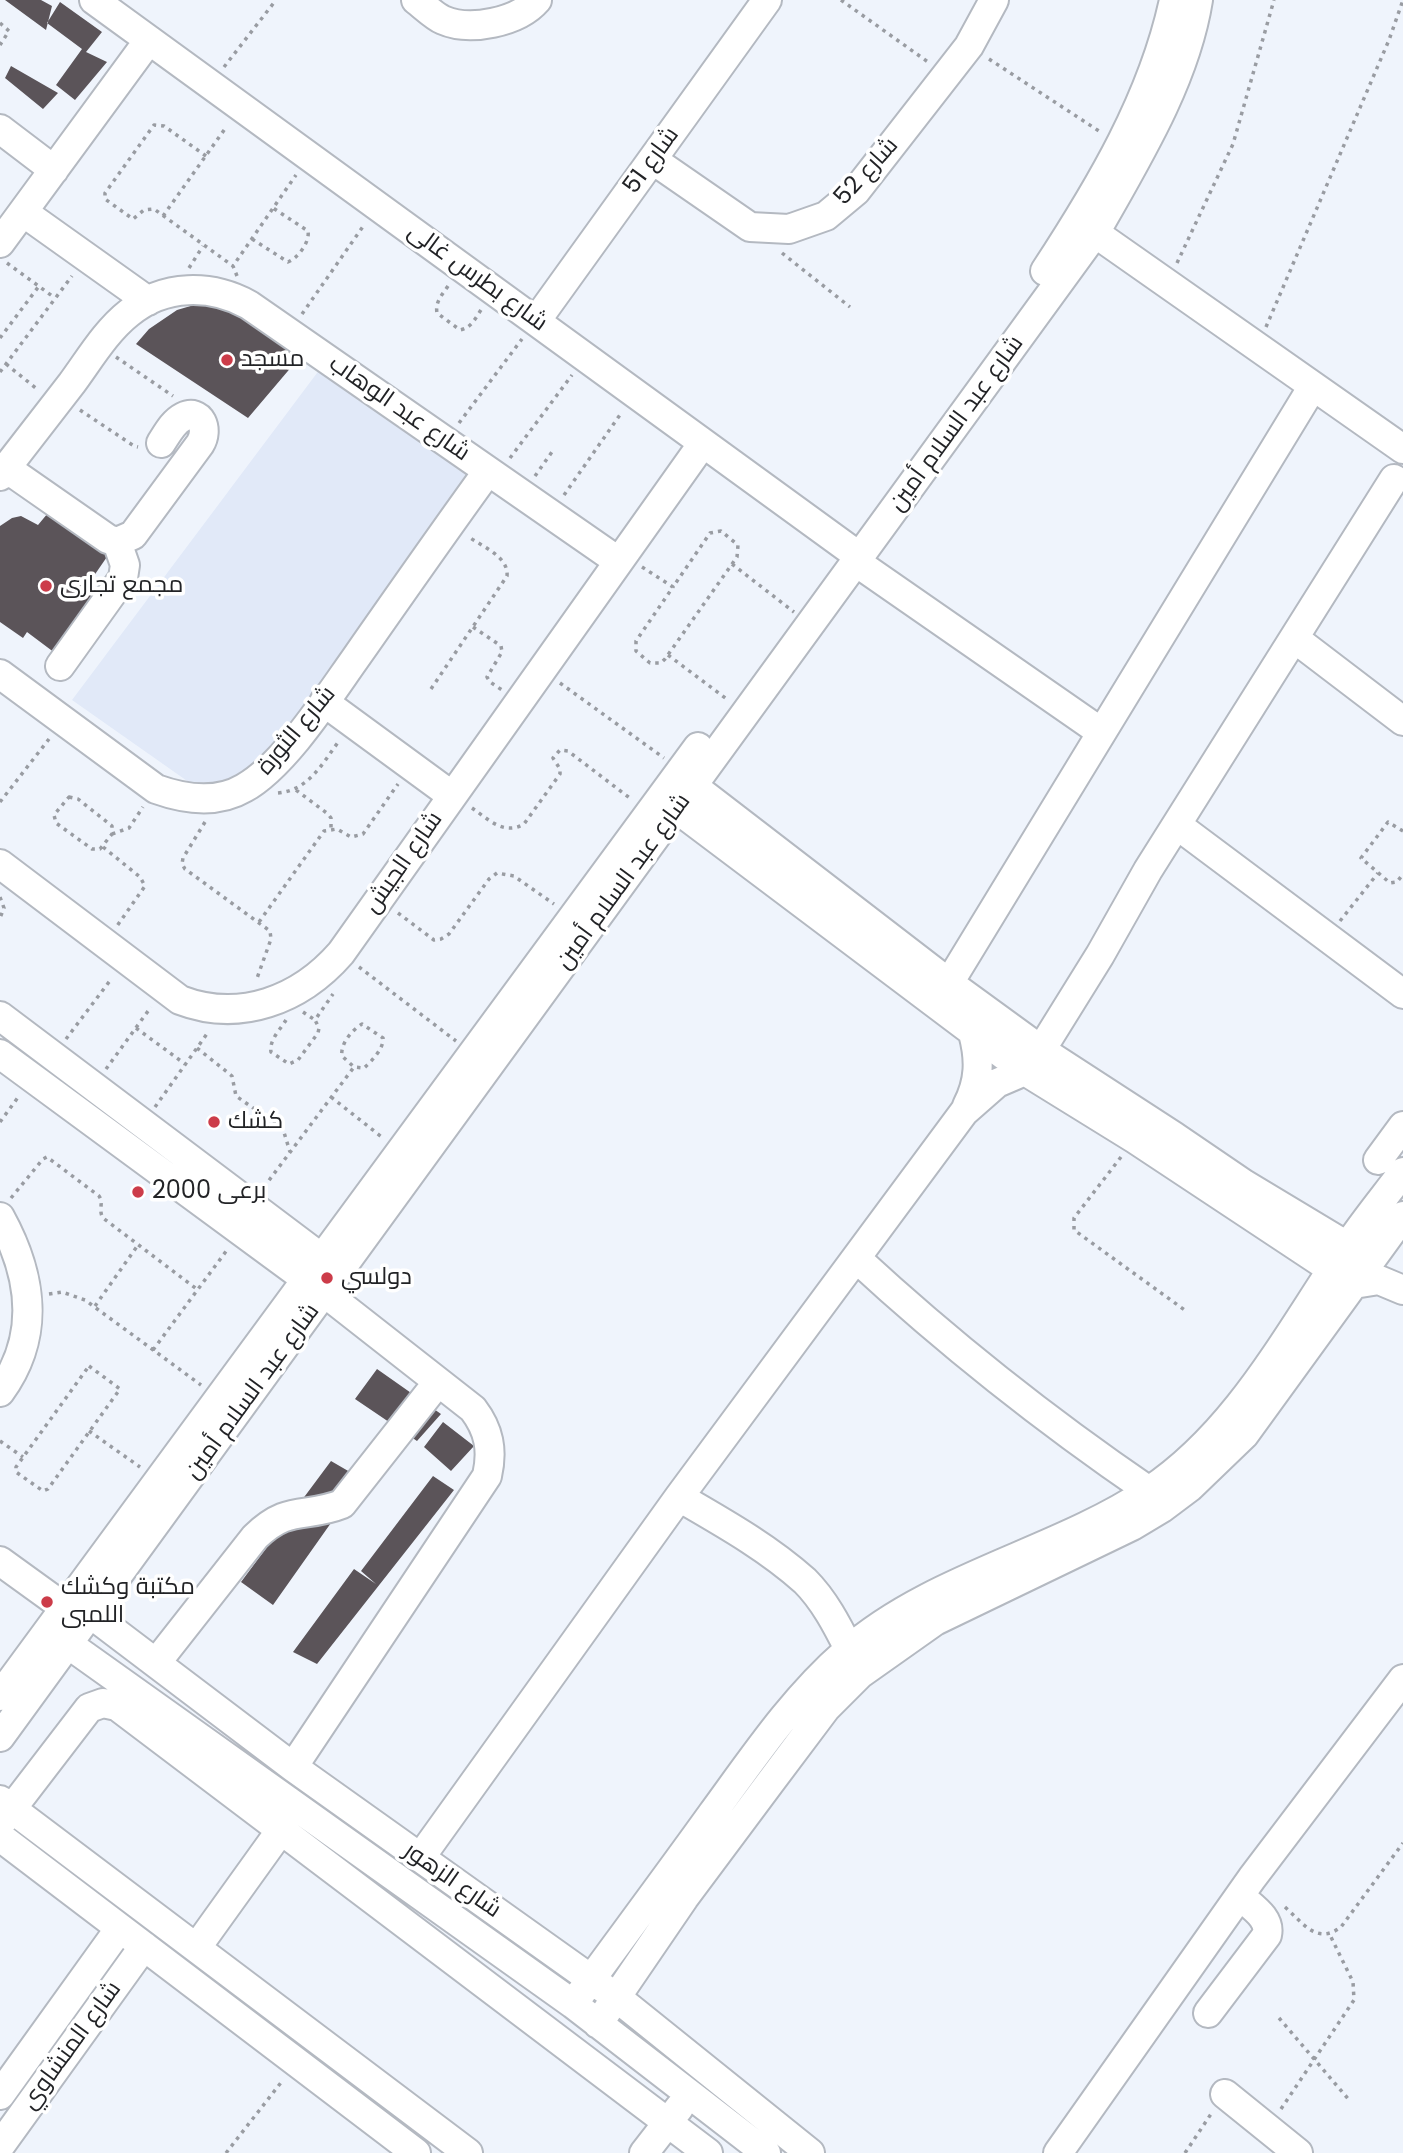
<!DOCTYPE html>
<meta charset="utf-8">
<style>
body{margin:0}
canvas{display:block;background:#eff4fc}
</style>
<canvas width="1403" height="2153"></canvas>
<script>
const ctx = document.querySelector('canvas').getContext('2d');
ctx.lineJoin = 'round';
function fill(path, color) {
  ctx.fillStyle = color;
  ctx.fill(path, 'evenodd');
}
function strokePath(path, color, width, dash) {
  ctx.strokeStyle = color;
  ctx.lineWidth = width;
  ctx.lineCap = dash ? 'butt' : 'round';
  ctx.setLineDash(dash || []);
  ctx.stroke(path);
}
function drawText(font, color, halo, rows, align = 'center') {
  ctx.font = font + ' Poppins,Cairo,sans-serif';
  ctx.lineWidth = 7;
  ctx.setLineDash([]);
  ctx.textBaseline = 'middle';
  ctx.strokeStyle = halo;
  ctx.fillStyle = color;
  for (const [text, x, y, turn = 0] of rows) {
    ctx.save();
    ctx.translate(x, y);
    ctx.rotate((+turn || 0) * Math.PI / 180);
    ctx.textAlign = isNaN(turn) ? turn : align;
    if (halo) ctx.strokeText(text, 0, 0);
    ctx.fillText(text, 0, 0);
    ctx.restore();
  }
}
const built = new Path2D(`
 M 320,369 L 469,475 L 261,767 L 238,787 L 200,790 L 72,700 Z`);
const building = new Path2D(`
 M 5,0 L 41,0 L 52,6 L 46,30 Z
 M 60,2 L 102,32 L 86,52 L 107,62 L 75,100 L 56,85 L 82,49 L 47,23 Z
 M 11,66 L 58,93 L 43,109 L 5,78 Z
 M 221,303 L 289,347 L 294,355 L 293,365 L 248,418 L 136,344 L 149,329 L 177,310 L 194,305 Z
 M 48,513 L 111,551 L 89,583 L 96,589 L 55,653 L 27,632 L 23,638 L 0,622 L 0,526 L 12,518 L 21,516 L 38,525 Z
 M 377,1369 L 441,1414 L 417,1441 L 355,1399 Z
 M 443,1422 L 474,1446 L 451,1471 L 424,1447 Z
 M 331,1461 L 362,1479 L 273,1605 L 241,1582 Z
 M 433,1476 L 454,1490 L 317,1664 L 293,1652 L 354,1569 L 376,1584 L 361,1571 Z`);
const path = new Path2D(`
 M 841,0 L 928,62
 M 0,23 L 9,31 L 0,45
 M 989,59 L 1102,133
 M 224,67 L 276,0
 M 206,156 L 164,126 L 154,125 L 105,193 L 105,199 L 133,219 L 144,210 L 154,209 L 233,266
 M 163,216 L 227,126
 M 252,239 L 288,262 C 298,258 310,242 308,231 L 273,208
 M 782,253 L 850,307
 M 7,263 L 55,298
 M 1177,263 L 1233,144 L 1274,0
 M 189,268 L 203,246
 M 237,276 L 233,266 L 296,175
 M 448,286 C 442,295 435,302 437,313 L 460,330 C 471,328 475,319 481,310
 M 302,314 L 364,225
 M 1266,327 L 1389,40 L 1403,0
 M 0,338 L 39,286
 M 116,357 L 173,396
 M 6,364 L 37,389
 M 0,372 L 72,276
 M 80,410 L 134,446 L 138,447
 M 459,423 L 522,339
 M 510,458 L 572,375
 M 535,476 L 554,449
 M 564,495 L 622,412
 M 732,564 L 794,612
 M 642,567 L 673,587 L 636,641 L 636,651 L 650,663 L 661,663 L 665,659 L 737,557 L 738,545 L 721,531 L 710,533 L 673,587
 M 473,627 L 501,646 L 502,652 L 487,677 L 490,682 L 502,690
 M 668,655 L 728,700
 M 560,683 L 664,758
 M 431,689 L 507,576 C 509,557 483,547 469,537
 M 296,790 L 328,814 L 331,818 L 331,829
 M 278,793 C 309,790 322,764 339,741
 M 69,797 L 78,799 L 112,826 L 112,834 L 100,849 L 92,849 L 56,823 L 54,815 Z
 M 0,802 L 49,739
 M 472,808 C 488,819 504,836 524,824 L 560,774 L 560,769 L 553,758 L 560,750 L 568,751 L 631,799
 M 205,822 L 183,858 L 182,864 L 185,869 L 270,931 L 271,939 L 256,981
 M 1403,831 L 1388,822 L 1361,858 L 1390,883 L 1397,882 L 1403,874
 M 112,834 L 129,828 L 143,807
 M 103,847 L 140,877 L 145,886 L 117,926
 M 0,897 L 4,908 L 0,918
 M 398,913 L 434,940 L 441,939 L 449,934 L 489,879 L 497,873 L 514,876 L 554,904
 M 1340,921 L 1378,873
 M 259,922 L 324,831 L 337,829 L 351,837 L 363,834 L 398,784
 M 359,967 L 456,1041
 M 303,1012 L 315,1020
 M 286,1020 C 280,1030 269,1040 271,1052 L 289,1064 L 298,1060 L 318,1033 L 319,1028 L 315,1020 L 333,994
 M 136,1028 L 185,1064
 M 66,1039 L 112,978
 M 197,1048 L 232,1076 L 236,1096 L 283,1129 L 290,1152
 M 106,1069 L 151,1007
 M 331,1097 L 383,1138
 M 155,1107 L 209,1031
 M 0,1122 L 19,1096
 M 1121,1157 L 1074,1218 L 1074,1230 L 1186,1311
 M 264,1187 L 354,1067 L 364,1068 C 372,1061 384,1048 383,1038 L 362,1024 C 352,1030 340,1044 342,1056 L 354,1067
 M 11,1198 L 43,1159 L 47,1157 L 99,1196 C 104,1203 98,1210 103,1218 L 198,1290
 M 49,1294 L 62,1292 L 85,1300 L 201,1385
 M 95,1306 L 138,1245
 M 153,1350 L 227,1250
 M 89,1366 L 120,1389 L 48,1489 L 43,1491 L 16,1472 L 16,1467 Z
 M 89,1431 L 140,1467
 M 0,1441 L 23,1457
 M 1285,1907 C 1304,1924 1317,1945 1341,1927 L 1403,1843
 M 1279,2018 L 1350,2101
 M 1281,2109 L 1354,2000 L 1353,1982 L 1330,1935
 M 226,2153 L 283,2080
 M 1185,2153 L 1213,2111`);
const minor = new Path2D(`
 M 94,0 L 860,557
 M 416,0 C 424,6 434,16 443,20 C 470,32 518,22 537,0
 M 0,129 L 54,170
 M 653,160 L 750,227 L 789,229 L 826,216 L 856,191 L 969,46 L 994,0
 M 23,212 L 148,301
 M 1095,233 L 1403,449
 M 0,243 L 149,40
 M 1045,271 C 1100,187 1153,98 1174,0
 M 536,321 L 767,0
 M 6,468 L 108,539 L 117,542 L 133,535 L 200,444 C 209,430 201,408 183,417 C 173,422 167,434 161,443
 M 0,476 C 24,445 48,414 72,383 C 89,360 106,331 129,313 C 164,284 211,284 249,305 L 618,561
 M 856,562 L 1101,732
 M 1294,638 L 1403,721
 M 60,666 L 123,578 L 125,565 L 117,542
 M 0,674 L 156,789 C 184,799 217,804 244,788 C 284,766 328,697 355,659 C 399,596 443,533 488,471
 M 324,702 L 451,795
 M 693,786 L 949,983 L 1041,1050 L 1175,1137 L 1244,1184 L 1362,1255
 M 677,809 L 1025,1071 L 1135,1139 L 1354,1284 L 1379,1280 L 1403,1290
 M 1177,825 L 1403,994
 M 0,864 L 180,1000 C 240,1023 300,1000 341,953 L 703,443
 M 949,983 L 1313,386
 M 0,1016 L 336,1269
 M 0,1054 L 325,1293 L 473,1409 C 489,1430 493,1450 487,1476 L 293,1767
 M 967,1106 C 980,1081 980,1059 973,1033
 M 1378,1160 L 1403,1126
 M 0,1217 C 32,1275 41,1336 0,1392
 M 856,1258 C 948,1343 1045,1420 1149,1491
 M 679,1497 C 722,1522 767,1547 805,1581 C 824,1600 837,1625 849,1649
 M 0,1561 L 65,1608
 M 91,1614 L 293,1767 L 616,1997 L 810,2153
 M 68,1644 L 573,2004 L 766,2153
 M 156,1663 L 255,1537 C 289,1504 304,1519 342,1504 L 438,1382
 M 0,1696 L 698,747
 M 0,1737 L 1095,233 C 1135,162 1185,82 1198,0
 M 0,1800 L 468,2153
 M 0,1824 L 89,1708 L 103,1703 L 117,1706 L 708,2153
 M 0,1837 L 416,2153
 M 420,1858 L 679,1497 L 964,1112 L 997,1083 L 1025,1071 L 1041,1050 L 1100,955 L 1148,870 L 1394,479
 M 197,1947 L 281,1830
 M 573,2004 C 619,1941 666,1878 712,1814 C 753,1758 793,1698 846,1652 C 931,1577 1056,1553 1149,1491 C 1239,1431 1289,1331 1349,1244 C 1366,1219 1385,1196 1403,1172
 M 1208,2013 L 1267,1935 C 1271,1918 1252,1907 1240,1896
 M 598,2024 L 684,1898 L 769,1784 L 826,1708 L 860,1674 L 935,1621 L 1132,1526 L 1162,1508 L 1190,1487 L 1244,1435 L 1403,1216
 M 1225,2094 L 1298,2153
 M 0,2095 L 120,1928
 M 0,2146 L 144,1946
 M 644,2153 L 679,2108
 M 1058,2153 L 1252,1878 L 1403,1679`);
const markers = [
 [227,360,7,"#cc3c49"],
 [46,586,7,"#cc3c49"],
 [214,1122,7,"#cc3c49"],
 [138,1192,7,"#cc3c49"],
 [327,1278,7,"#cc3c49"],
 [47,1602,7,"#cc3c49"]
];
const streetNames = [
 ["شارع 51",652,161,-54],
 ["شارع 52",867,172,-48],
 ["شارع بطرس غالى",477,278,36],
 ["شارع عبد الوهاب",399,409,35],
 ["شارع عبد السلام أمين",957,424,-54],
 ["شارع الثورة",297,731,-50],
 ["شارع الجيش",404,863,-55],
 ["شارع عبد السلام أمين",624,882,-54],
 ["شارع عبد السلام أمين",253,1392,-54],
 ["شارع الزهور",452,1881,35],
 ["شارع المنشاوي",72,2046,-54]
];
const poiNames = [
 ["مسجد",241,360],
 ["مجمع تجارى",60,586],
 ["كشك",228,1122],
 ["برعى 2000",152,1192],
 ["دولسي",341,1278],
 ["مكتبة وكشك",61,1588],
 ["اللمبى",61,1616]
];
fill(built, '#e1e9f8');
fill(building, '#5b5459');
strokePath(minor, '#b4b9c1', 32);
strokePath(path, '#999ca2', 3.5, [3.5, 5]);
strokePath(minor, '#fff', 28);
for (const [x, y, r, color] of markers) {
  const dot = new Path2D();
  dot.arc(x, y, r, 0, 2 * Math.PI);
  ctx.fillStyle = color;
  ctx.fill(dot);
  strokePath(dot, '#fff', 2.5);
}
drawText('24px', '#222326', '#fff', streetNames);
drawText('24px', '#222326', '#fff', poiNames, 'left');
</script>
